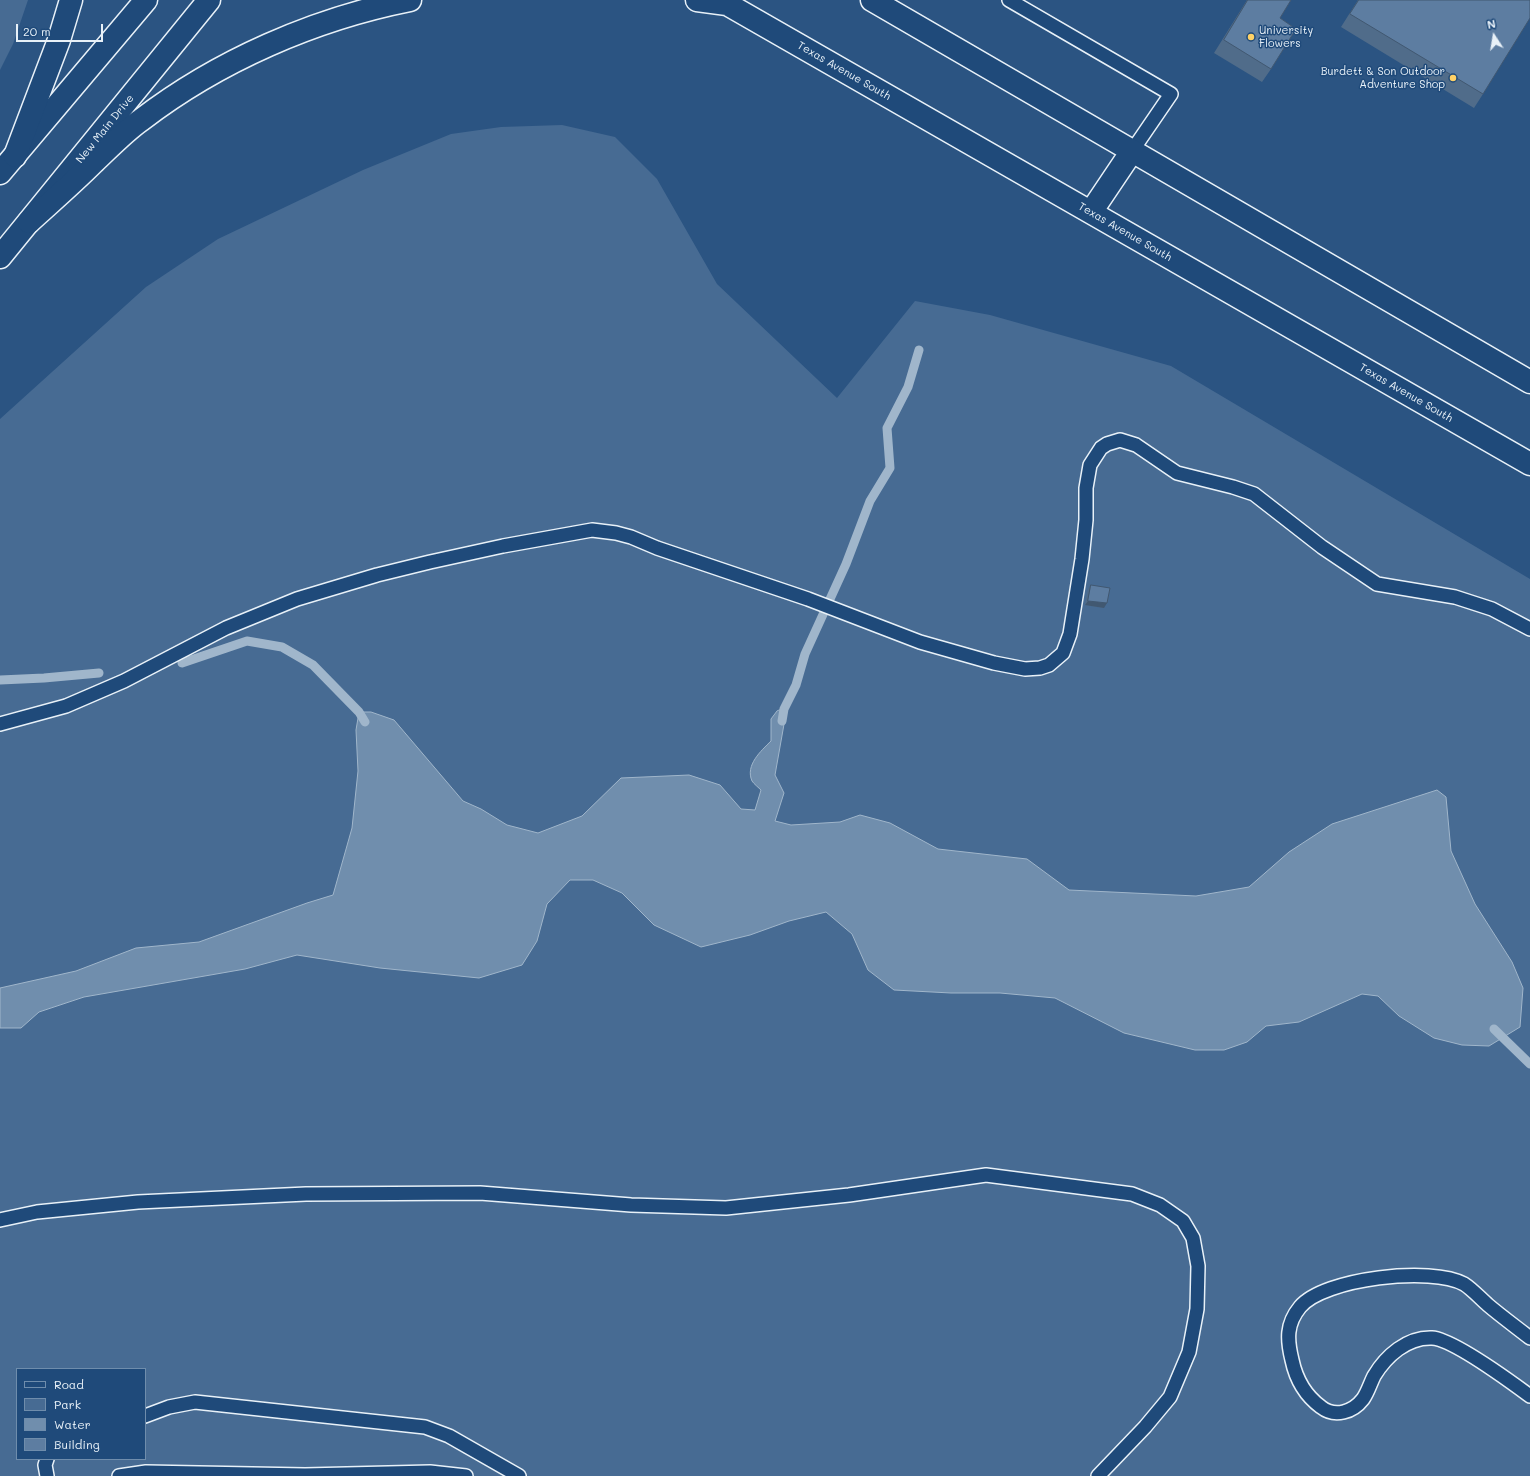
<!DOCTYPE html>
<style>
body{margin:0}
#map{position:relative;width:1530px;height:1476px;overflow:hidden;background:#2b5482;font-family:Mali,sans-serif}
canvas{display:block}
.legend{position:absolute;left:16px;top:1368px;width:130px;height:92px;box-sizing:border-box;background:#1f4a7a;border:1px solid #6f8dac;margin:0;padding:5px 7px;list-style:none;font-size:12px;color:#e8f1f8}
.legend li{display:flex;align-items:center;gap:8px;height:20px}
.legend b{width:20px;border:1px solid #6f8dac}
.north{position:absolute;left:1474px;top:16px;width:40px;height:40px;-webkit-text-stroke:3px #1f4a7a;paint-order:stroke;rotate:348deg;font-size:11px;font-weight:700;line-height:16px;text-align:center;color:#e8f1f8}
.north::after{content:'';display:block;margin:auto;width:14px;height:18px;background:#e8f1f8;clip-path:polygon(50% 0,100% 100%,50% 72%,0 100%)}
.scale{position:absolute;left:16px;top:24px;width:87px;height:18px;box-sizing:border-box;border:2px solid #e8f1f8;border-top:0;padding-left:5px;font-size:12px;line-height:14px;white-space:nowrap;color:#e8f1f8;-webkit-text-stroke:3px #1f4a7a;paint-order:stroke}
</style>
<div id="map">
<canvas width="1530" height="1476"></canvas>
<ul class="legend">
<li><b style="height:5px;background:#1f4a7a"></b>Road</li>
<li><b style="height:11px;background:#476b93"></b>Park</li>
<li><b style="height:11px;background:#708ead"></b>Water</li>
<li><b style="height:11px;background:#5d7da1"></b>Building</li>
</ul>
<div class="north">N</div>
<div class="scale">20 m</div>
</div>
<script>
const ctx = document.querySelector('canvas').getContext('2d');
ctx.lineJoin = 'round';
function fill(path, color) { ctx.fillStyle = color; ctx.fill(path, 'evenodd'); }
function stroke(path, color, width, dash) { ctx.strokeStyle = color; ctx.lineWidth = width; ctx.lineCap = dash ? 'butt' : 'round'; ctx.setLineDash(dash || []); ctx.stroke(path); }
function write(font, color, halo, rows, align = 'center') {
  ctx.font = font + ' Mali,sans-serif'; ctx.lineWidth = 3; ctx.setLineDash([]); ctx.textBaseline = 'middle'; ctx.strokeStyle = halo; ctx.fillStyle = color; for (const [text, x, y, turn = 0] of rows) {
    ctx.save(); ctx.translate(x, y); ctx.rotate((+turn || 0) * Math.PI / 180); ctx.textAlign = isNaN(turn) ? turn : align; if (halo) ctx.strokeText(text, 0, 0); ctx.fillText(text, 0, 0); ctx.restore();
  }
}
const green = new Path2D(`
 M 0,0 L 28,0 L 13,44 L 0,70 Z
 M 562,125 L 615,137 L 657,179 L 717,284 L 837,398 L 915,301 L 990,315 L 1171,366 L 1530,579 L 1530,1476 L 0,1476 L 0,419 L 146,287 L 218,239 L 363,170 L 451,134 L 501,127 ZM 17,1369 L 145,1369 L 145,1459 L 17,1459 Z`);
const water = new Path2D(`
 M 784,709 L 786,713 L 775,775 L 784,793 L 775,821 L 791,825 L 840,822 L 860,815 L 890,823 L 938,849 L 1027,859 L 1069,890 L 1196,896 L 1249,887 L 1289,852 L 1332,824 L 1437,790 L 1446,797 L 1451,851 L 1475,904 L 1512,962 L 1523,988 L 1520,1027 L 1489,1046 L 1462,1045 L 1434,1038 L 1399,1016 L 1378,996 L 1362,994 L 1299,1022 L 1266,1026 L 1247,1042 L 1224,1050 L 1195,1050 L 1124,1033 L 1055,998 L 1000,993 L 951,993 L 894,990 L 868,970 L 852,934 L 826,912 L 789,921 L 750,935 L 701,947 L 654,925 L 622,893 L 593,880 L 570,880 L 547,904 L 537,941 L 522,965 L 479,978 L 380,968 L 297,955 L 245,969 L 84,997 L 39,1012 L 21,1028 L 0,1028 L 0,988 L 76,971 L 136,948 L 199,942 L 307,903 L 333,895 L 352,828 L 358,771 L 356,730 L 359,712 L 371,712 L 394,720 L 463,801 L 481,809 L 507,825 L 538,833 L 582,816 L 621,778 L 689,775 L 720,785 L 741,809 L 755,810 L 761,790 C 759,788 754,784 752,781 C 745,765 761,751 771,741 L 771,719 L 777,711 Z`);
const stream = new Path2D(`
 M 182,663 L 247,641 L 282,647 L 313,665 L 359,712 L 365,722
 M 0,680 L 44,678 L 99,673
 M 782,721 L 784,709 L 796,685 L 805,654 L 846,564 L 870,501 L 890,468 L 887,428 L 908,387 L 919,350
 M 1494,1029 L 1530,1064`);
const service = new Path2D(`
 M 1009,0 L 1171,94 L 1132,151
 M 0,724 L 66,706 L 124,681 L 226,628 L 297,599 L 377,575 L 430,562 L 503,546 L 592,530 L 616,533 L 631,537 L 657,548 L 808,599 L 920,642 L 994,663 L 1025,669 L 1040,668 L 1049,665 L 1063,653 L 1070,634 L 1082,559 L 1086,520 L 1086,488 L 1090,465 L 1101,448 L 1107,444 L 1120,440 L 1136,445 L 1177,473 L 1233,487 L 1254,494 L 1322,547 L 1377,584 L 1455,597 L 1492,609 L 1530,629
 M 0,1220 L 37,1212 L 138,1202 L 306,1194 L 480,1193 L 631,1205 L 726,1208 L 849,1195 L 986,1175 L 1132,1194 L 1160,1205 L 1183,1221 L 1193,1238 L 1198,1266 L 1197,1309 L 1189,1352 L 1170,1397 L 1145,1427 L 1098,1476
 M 1530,1338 C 1516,1327 1501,1316 1488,1305 C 1480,1298 1472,1289 1464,1284 C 1432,1266 1324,1278 1300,1307 C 1286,1324 1287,1340 1292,1360 C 1296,1379 1306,1396 1321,1407 C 1335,1418 1353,1412 1363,1399 C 1368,1392 1370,1384 1374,1376 C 1386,1356 1407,1337 1432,1338 C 1453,1339 1511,1382 1530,1396
 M 145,1416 L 169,1407 L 195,1402 L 425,1427 L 449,1436 L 519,1476
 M 47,1459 L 45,1465 L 47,1476
 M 119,1476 L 146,1472 L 305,1475 L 430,1472 L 466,1476`);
const tertiary = new Path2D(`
 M 0,173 L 146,0
 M 0,257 L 209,0`);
const primary = new Path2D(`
 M 697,0 L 727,4
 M 720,0 L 1530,464
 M 872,0 L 1530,382
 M 15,156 L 59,40 L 71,0
 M 1091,212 L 1132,151
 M 29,222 C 51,202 73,183 94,162 C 109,148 124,132 141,120 C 218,61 314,19 410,0`);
const wall = new Path2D(`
 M 1247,0 L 1291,0 L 1280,18 L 1271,69 L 1262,82 L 1214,53 Z
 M 1358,0 L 1530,0 L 1483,94 L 1474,108 L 1341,27 Z
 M 1091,585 L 1104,608 L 1085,605 L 1088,589 Z`);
const shadedWall = new Path2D(`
 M 1088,601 L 1107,603 L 1104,608 L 1085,605 Z`);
const building = new Path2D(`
 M 1248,0 L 1291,0 L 1280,18 L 1296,29 L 1271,69 L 1224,40 Z
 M 1359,0 L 1530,0 L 1530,18 L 1483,94 L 1350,14 Z
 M 1091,585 L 1110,588 L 1107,603 L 1088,601 Z`);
const markers = [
 [1251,37,4,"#ffd166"],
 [1453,78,4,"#ffd166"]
];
const poiNames = [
 ["University",1259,31],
 ["Flowers",1259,44],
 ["Burdett & Son Outdoor",1445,72,"right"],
 ["Adventure Shop",1445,85,"right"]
];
const streetNames = [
 ["Texas Avenue South",844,71,30],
 ["New Main Drive",105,129,-51],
 ["Texas Avenue South",1125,232,30],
 ["Texas Avenue South",1406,393,30]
];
fill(green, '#476b93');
fill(water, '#708ead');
stroke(water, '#a0b6cb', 1);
stroke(stream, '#a0b6cb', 9);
stroke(service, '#e8f1f8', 16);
stroke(tertiary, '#e8f1f8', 25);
stroke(primary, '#e8f1f8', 25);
stroke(service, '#1f4a7a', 13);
stroke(tertiary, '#1f4a7a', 22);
stroke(primary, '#1f4a7a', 22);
fill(wall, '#506c8a');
fill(shadedWall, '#415871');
fill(building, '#5d7da1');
stroke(building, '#415871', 1);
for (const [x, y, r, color] of markers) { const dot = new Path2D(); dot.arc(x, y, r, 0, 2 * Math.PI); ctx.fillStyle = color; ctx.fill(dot); stroke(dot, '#1f4a7a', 1.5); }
write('11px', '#e8f1f8', '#1f4a7a', poiNames, 'left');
write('11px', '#e8f1f8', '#1f4a7a', streetNames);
</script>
